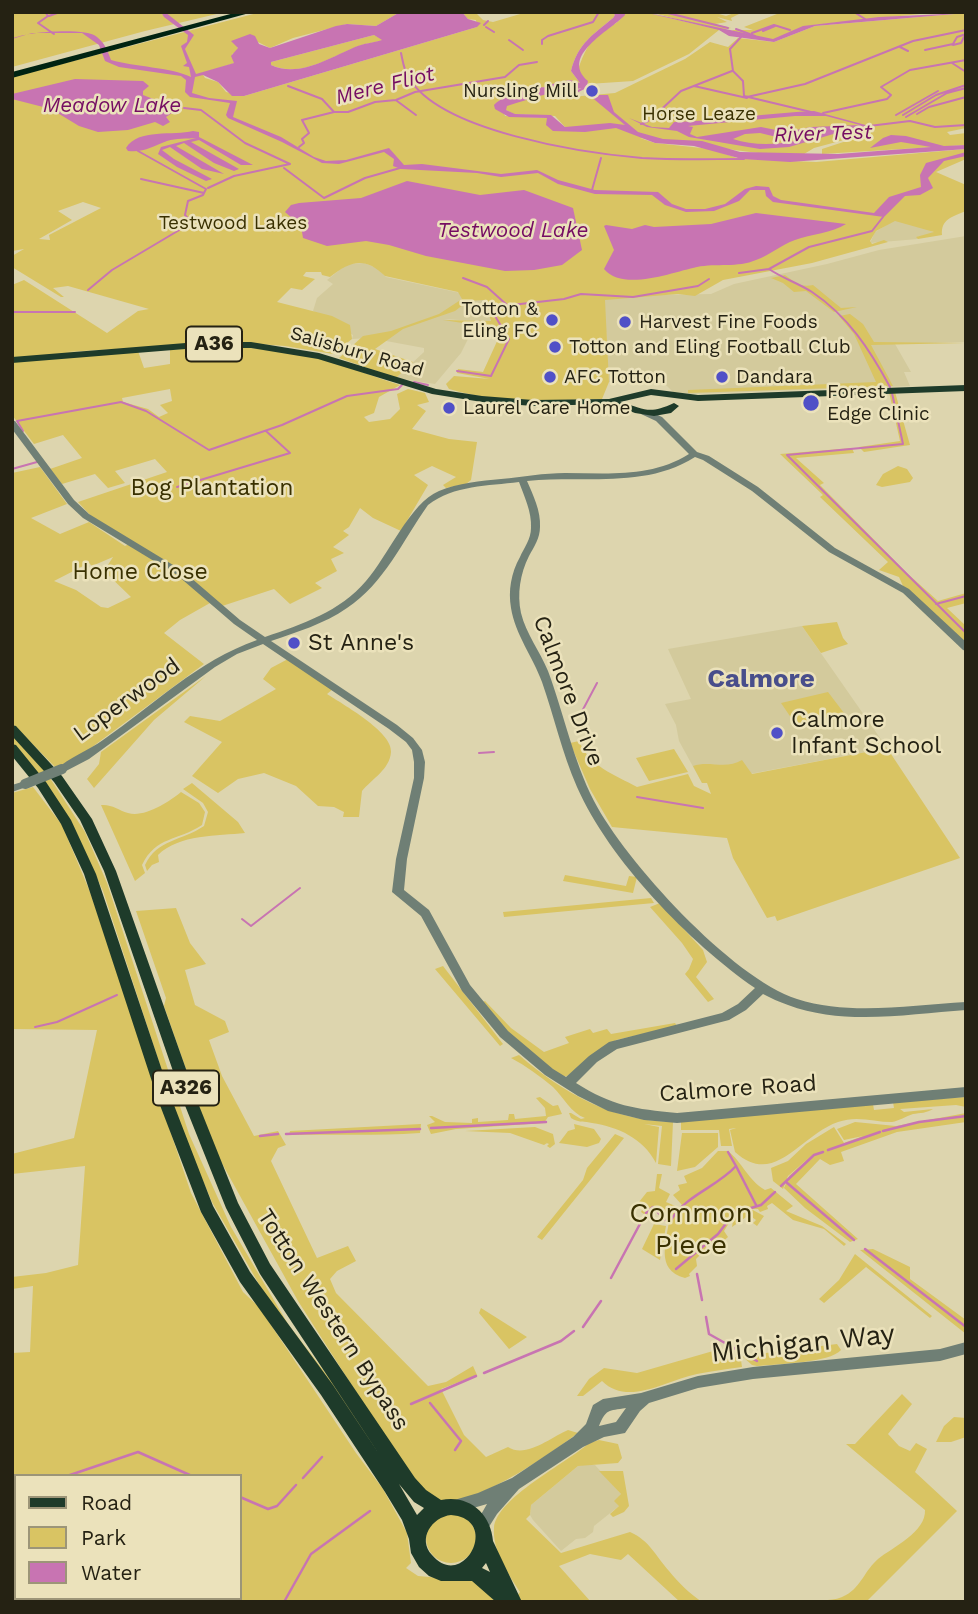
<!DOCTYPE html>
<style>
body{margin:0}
#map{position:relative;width:978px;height:1614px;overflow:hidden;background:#ddd5ae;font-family:"Work Sans",sans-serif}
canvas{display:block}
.frame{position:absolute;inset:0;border:14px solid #252213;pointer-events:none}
.legend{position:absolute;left:14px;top:1474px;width:228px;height:126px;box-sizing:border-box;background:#ebe2bb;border:2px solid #9c9578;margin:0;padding:9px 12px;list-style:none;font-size:21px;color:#252213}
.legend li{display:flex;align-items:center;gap:14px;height:35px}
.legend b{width:35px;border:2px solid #9c9578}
</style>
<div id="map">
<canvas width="978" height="1614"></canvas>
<div class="frame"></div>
<ul class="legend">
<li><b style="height:9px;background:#1e3b2a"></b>Road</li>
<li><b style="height:19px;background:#d9c463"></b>Park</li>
<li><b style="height:19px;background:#c874b2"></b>Water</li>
</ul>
</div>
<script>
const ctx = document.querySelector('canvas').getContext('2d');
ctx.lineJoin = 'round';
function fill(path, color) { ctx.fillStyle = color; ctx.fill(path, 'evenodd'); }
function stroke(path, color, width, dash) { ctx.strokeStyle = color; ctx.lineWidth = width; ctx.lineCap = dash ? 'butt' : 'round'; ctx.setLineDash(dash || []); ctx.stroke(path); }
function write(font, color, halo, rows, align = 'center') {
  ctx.font = font + ' "Work Sans",sans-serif'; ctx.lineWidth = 5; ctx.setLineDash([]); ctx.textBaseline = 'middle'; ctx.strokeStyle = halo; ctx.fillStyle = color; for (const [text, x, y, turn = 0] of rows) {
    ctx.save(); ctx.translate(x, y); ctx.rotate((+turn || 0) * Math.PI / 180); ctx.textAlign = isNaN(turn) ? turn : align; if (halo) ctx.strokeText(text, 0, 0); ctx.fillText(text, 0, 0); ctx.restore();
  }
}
const built = new Path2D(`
 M 895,220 L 920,226 L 935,233 L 917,237 L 918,239 L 870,243 L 875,232 Z
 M 966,236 L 966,342 L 895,344 L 911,372 L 904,372 L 910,386 L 690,394 L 673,392 L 665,384 L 609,382 L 604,296 L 711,294 L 734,284 L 827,264 L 879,250 Z
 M 364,263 L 377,268 L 386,277 L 484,298 L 491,322 L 444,319 L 475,325 L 461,353 L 435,384 L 396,378 L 424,352 L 424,348 L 370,338 L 352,339 L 353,335 L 313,311 L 317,298 L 333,284 L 327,280 L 347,264 Z
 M 802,626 L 887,748 L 702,783 L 679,741 L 676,725 L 665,704 L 691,699 L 668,649 Z
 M 587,1464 L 595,1465 L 621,1494 L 619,1506 L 594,1526 L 593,1532 L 585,1538 L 576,1539 L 561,1551 L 533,1520 L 530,1515 L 531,1505 L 578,1466 Z`);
const green = new Path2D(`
 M 12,12 L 225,12 L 145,31 L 12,67 Z
 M 261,12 L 400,12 L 376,26 L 347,24 L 293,38 L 270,48 L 256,41 L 236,44 L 239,51 L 232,54 L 235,63 L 202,73 L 205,78 L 218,82 L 226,92 L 244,96 L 477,27 L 476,20 L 468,19 L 462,12 L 475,12 L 483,20 L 493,22 L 527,12 L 612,12 L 615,15 L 613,18 C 593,35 578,43 571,71 L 580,83 L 570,80 L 557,82 L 551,86 L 521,92 L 499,101 L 505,116 L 547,118 L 548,124 L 571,131 L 603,128 L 565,127 L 555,116 L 514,114 L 502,108 L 511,100 L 572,89 L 575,93 L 569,94 L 571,97 L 615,93 L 685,59 L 710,42 L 728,47 L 738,38 L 774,42 L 815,26 L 966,13 L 966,128 L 947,132 L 950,135 L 966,133 L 966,145 L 822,154 L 822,149 L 877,131 L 814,148 L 804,154 L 774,155 L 640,138 L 655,143 L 711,149 L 737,158 L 738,156 L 804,161 L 742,159 L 816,162 L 966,149 L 966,159 L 936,172 L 966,185 L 966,211 C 952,217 941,219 942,235 L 918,239 L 916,237 L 934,232 L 895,221 L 876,231 L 870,241 L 872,244 L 884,240 L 888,242 L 812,263 L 723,280 L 695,296 L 678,294 L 605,300 L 609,382 L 602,399 C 552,400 497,404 449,389 L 446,384 L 454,376 L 490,379 L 457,373 L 458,369 L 483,372 L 499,337 L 493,333 L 495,328 L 443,320 L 491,321 L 484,300 L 468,301 L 455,311 L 403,329 L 375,349 L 413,362 L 396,378 L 339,358 L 363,336 L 391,331 L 439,314 L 462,299 L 458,292 L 385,276 C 365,256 350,261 330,277 L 322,275 L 321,272 L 306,272 L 303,276 L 315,279 L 302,290 L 291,288 L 277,302 L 332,316 L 350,325 L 352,339 L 333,354 L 285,346 L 232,342 L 65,352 L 138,351 L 144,368 L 170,364 L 170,350 C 224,346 280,345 333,362 C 355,369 377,378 400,385 L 379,397 L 374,413 L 364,417 L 369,422 L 390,419 L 400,409 L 397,394 L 408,389 L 425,393 L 429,402 L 417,405 L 426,411 L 412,429 L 449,439 L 477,442 L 471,480 L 466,484 L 446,488 L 443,485 L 456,477 L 432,466 L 414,475 L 428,485 L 401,531 L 373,518 L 360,508 L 349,527 L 343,531 L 349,535 L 333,547 L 344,553 L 331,559 L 337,571 L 315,583 L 322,588 L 290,604 L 274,589 L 216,608 L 210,603 L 180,620 L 164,633 L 204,664 L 84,753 L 56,768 L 12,723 L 12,473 L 40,467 L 67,504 L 31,518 L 60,534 L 89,522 L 125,546 L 133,542 L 91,516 L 78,502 L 167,472 L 155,459 L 115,471 L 125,483 L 108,488 L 95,474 L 62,484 L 50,469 L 82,458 L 63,435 L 34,444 L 12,415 L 12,285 L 24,280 L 107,333 L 138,311 L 149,309 L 68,286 L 53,288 L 64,297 L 61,297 L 12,267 L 12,256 L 24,249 L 12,251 L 12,77 ZM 83,202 L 101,208 L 49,235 L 50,240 L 39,239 L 72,220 L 58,211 ZM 170,389 L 172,401 L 160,405 L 168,413 L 159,417 L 148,409 L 123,402 L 122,398 ZM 113,557 L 104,571 L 131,597 L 108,608 L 101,607 L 76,590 L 54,581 L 89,563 L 92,566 Z
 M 625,12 L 644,12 L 716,29 L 649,12 L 712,12 L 726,16 L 734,13 L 739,14 L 731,18 L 732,21 L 717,17 L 727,22 L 715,24 L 731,28 L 719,30 L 689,54 L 633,81 L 588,84 L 578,70 C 581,60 587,46 594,38 C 604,28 620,25 625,12 Z
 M 782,12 L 917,12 L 920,14 L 814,25 C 800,27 789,35 776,39 C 762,42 744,34 731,30 L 753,30 L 744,27 Z
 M 374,35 L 383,40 C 374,43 365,43 356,47 C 329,58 300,78 271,65 L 271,62 Z
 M 785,275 C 794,282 801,288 813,285 L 841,308 L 857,307 L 834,312 L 806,291 L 794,292 L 783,283 L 771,278 Z
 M 850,314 L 863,324 L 874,342 L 966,343 L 871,345 L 893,386 L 688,393 L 688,390 L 876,382 L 854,334 L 839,316 Z
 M 889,392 L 895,392 L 910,445 L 864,452 L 859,447 L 900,441 Z
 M 852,448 L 854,453 L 796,458 L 824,483 L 820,485 L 908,574 L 938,601 L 966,593 L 966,603 L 947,608 L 966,626 L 966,644 L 903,586 L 899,577 L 879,570 L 888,562 L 820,497 L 823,495 L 780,454 Z
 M 898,466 L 907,469 L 913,478 L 910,482 L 882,487 L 876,485 L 883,474 Z
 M 837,622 L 843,638 L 848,644 L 821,653 L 802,626 Z
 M 288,659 L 333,689 L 327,694 C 342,704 393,732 391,752 C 390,769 372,779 362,791 L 359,817 L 343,817 L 344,812 L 334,807 L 318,806 L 296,786 L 264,773 L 238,779 L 218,793 L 192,776 L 222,742 L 184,722 L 190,716 L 220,721 L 276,689 L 263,679 L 271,668 Z
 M 206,676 L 154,720 L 94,788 L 87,779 L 99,764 L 101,752 Z
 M 828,692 L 844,713 L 796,725 L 781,703 Z
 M 12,735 L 46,772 L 85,832 L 107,883 L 189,1134 L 231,1227 L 288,1324 L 333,1383 L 376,1448 L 373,1451 L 260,1286 L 212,1202 L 181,1129 L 103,891 L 71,821 L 33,767 L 12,744 Z
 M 579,741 C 589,766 615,775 637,787 L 688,774 L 694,786 L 711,794 L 707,783 L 702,783 L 693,766 C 709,760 726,770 742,760 L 752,774 L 887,748 L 960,858 L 777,921 L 775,916 L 767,918 L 733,858 L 727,838 L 612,827 L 590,789 L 570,743 Z
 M 674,749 L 688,772 L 649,781 L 636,758 Z
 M 192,783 L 238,822 L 245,833 C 218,836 179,834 158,855 L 159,862 L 152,865 L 147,871 L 145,865 C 157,839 182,841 204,826 L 208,812 L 203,803 L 183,789 Z
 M 33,787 L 62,825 L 90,892 L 191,1193 L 243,1292 L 259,1307 L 356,1453 L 383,1489 L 407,1533 L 411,1563 L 406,1568 L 418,1576 L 475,1581 L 496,1602 L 77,1602 L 75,1598 L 240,1598 L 240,1476 L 16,1476 L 16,1507 L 12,1508 L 12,1353 L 30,1352 L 33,1286 L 12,1289 L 12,1277 L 46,1273 L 78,1265 L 85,1166 L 12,1174 L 12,1154 L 74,1138 L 97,1030 L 12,1029 L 12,793 Z
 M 181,792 L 199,803 L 205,812 L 202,825 C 178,841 156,836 142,865 L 145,873 L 135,881 L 101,805 C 112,804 118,810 128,813 C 144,818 169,802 181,792 Z
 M 565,875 L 626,886 L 629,876 L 637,877 L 633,893 L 563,881 Z
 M 651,898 L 654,903 L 504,917 L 503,912 Z
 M 660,903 L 703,950 L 707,962 L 696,977 L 714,999 L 708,1002 L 685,974 L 689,969 L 693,959 L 682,943 L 650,907 Z
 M 176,908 L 190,943 L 206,964 L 185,970 L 195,1005 L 225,1021 L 229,1032 L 209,1040 L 222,1076 L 254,1136 L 278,1131 L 286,1145 L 278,1148 L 271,1161 L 317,1258 L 348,1246 L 356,1261 L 337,1271 L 330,1279 L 336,1293 L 428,1386 L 446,1382 L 473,1366 L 477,1375 L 441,1389 L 464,1435 L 486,1457 L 508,1447 C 526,1459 551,1437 568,1430 L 578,1433 C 551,1453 474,1508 440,1500 C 433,1499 423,1490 416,1486 L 298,1301 L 213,1147 L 164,1006 L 166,998 L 136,911 Z
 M 443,966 L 503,1044 L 500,1046 L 435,969 Z
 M 485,1001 L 511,1028 L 544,1052 L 569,1043 L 565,1037 L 590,1029 L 593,1033 L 607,1029 L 611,1034 L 675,1023 L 677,1026 L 616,1040 L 567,1076 L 562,1077 L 517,1042 L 481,1003 Z
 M 519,1055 C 564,1094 613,1121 673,1122 L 671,1166 L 658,1164 L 662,1126 L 644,1124 L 659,1127 L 656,1163 C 643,1138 618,1127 592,1123 C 585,1121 578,1123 571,1118 L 569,1113 L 571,1113 L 581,1119 L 585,1118 C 571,1113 564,1098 553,1087 C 540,1076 526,1066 511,1058 Z
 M 540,1097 L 553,1106 L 558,1105 L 562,1114 L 548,1117 L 544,1123 L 456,1129 L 431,1134 L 427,1125 L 435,1122 L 429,1116 L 432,1116 L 445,1122 L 472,1123 L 472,1119 L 478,1118 L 478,1122 L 508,1120 L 509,1114 L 514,1114 L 515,1119 L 546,1116 L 545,1108 L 536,1098 Z
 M 966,1097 L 966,1107 L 956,1105 L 900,1109 L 904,1112 L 933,1109 C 927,1113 920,1113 913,1114 C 906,1116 899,1121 892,1122 C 874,1122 857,1115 838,1122 C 800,1135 775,1188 735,1152 L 730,1130 L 736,1128 L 729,1129 L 732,1146 L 721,1146 L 719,1130 L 681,1130 L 681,1122 L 873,1104 L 874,1110 L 894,1108 L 893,1102 Z
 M 966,1113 L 966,1122 L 897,1132 L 841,1152 L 844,1161 L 830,1165 L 820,1159 L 796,1184 L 858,1239 L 850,1242 L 805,1208 L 784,1188 L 789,1176 L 812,1155 L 788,1176 L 783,1189 L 773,1181 L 771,1168 L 788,1161 L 806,1144 L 834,1127 L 844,1143 L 863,1136 L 844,1140 L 837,1129 L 855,1122 L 896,1126 Z
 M 421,1124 L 420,1133 C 376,1136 333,1134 289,1135 L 290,1131 Z
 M 574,1124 L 594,1129 L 601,1139 L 599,1143 L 587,1147 L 559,1143 L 568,1131 L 575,1129 Z
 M 535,1127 L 553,1134 L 555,1144 L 550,1148 L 547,1146 L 549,1144 L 532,1136 L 547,1143 L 544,1145 L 510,1133 L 465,1131 Z
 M 682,1133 L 718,1133 L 718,1147 L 695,1167 L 677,1171 Z
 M 615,1134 L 624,1138 L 542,1240 L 537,1237 L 583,1180 L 587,1168 Z
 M 718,1151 L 728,1151 C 742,1162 748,1180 765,1190 L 771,1188 L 793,1206 L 786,1211 L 822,1226 L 846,1244 L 844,1246 L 824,1229 L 793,1220 L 772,1203 L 767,1206 L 768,1209 L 760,1212 L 758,1209 L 751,1209 L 764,1216 L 757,1226 L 753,1223 L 756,1220 L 749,1215 L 732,1227 L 733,1221 L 731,1220 L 724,1231 L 728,1237 L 718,1246 L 712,1243 L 696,1259 L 697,1266 L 689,1274 L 690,1276 L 685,1278 C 654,1270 667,1240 670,1215 L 658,1208 L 647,1216 L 641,1212 L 643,1208 L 639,1202 L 647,1192 L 655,1191 L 657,1174 L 662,1174 L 659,1188 L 670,1194 L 666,1202 L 680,1208 L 682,1205 L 673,1195 L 680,1190 L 678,1185 L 687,1183 L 684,1176 L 702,1168 Z
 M 654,1224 L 666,1226 L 660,1260 L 642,1249 Z
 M 873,1249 L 910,1267 L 910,1279 L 966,1320 L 966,1334 L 860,1250 Z
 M 855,1254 L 932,1316 L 930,1318 L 866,1267 L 824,1303 L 819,1299 L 839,1280 Z
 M 481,1308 L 527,1337 L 509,1349 L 479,1313 Z
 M 837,1344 L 841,1350 C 830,1363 776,1364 757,1366 L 752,1365 L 742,1356 Z
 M 720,1349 L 741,1360 L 742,1367 C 727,1369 712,1371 697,1374 C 667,1380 628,1407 602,1381 L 583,1396 L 577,1396 L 589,1379 L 604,1368 L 637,1373 Z
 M 902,1394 L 912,1404 L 888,1434 L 899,1446 L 910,1451 L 916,1443 L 927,1449 L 915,1472 L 957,1511 L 866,1602 L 809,1602 C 822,1599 834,1602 846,1595 C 861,1587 865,1570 878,1559 C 893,1547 926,1532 925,1510 L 846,1444 L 855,1444 Z
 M 954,1417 L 966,1418 L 966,1437 L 951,1442 L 936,1442 L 944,1426 Z
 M 599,1440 L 618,1444 L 622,1458 L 618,1463 L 578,1466 L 531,1505 L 530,1515 L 526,1519 L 561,1553 L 630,1532 C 650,1541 655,1555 669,1571 C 679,1583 689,1593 702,1602 L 680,1602 L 628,1554 L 621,1560 L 590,1554 L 559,1566 L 591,1602 L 512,1602 L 520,1592 C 509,1575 492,1550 494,1528 C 496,1498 567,1463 589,1443 Z
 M 599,1471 L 623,1471 L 629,1506 L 624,1512 L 613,1517 L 610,1514 L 619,1506 L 614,1501 L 621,1494 Z
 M426 1538a25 25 0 1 1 50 0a25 25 0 1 1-50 0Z`);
const water = new Path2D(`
 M 161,12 L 165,12 L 194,35 L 185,49 L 196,74 L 234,63 L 231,56 L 238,48 L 231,41 L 250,34 L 255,36 L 259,44 L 270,48 L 336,26 L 347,24 L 376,26 L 400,12 L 462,12 L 468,19 L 481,23 L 477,27 L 244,96 L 232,96 L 218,82 L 203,75 L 195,77 L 192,93 L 209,98 L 237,101 L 233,117 L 281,137 L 314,157 L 326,161 L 346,160 L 389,148 L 404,165 L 422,164 L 501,174 L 537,170 L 558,180 L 595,190 L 658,192 L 672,204 L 686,209 L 705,209 L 725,204 L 745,189 L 756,186 L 769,187 L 773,196 L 781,200 L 874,213 L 889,197 L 921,187 L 920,175 L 926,163 L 966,152 L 966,156 L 944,161 L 928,178 L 933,188 L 920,195 L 905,196 L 884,217 L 773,202 L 766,196 L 765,190 L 750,190 L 739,201 L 714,211 L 686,212 L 665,205 L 652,195 L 595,194 L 558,184 L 538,173 L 501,177 L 477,173 L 401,169 L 393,166 L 394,159 L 384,152 L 339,164 L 322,163 L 282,142 L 228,118 L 226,115 L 230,103 L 190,97 L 185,92 L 186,80 L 181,76 L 119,67 L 105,61 L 99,45 L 82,33 L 32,33 L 12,39 C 23,32 86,27 97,37 C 105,43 108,52 111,60 C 135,67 170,67 191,77 L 189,67 L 183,66 L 187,63 L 181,46 L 187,42 L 188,35 L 164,17 ZM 374,35 L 382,40 C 373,43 364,43 355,47 C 329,58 299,78 271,65 L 271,62 Z
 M 612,12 L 625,12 L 625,15 C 610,31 559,56 588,81 L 587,86 L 594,88 C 565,87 535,97 507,106 L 506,110 L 515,114 L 551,115 L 565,127 L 610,123 L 625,125 L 589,95 L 608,95 L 614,112 L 638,132 L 663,139 L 702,141 L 740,152 L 838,154 L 931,147 L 901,142 L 870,148 L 883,138 L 891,135 L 906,136 L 944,146 L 966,145 L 966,149 L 790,162 L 742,159 L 694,146 L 655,143 L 616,128 L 585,132 L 553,131 L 546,125 L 547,118 L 509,117 L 495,109 L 494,105 C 506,93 536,85 552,88 L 552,84 L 570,80 L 580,83 L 571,71 C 578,43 593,35 613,18 L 615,15 Z
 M 644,12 L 773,39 L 803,26 L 879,17 L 966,13 L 815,26 L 774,42 L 729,36 L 719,30 Z
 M 75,79 L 143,81 L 149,86 L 143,91 L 143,95 L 166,104 L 175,111 L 166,117 L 170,122 L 163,126 L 155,122 L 128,130 L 98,132 L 79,126 L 51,109 L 12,99 L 12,94 Z
 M 814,111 L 873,127 L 854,128 L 789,147 L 760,149 L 689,137 L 677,131 L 647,127 L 629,118 L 652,127 L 669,128 L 674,122 C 721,121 767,113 814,111 ZM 795,116 L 826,116 L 860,125 L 811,127 L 786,132 L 761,127 L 697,137 L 690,134 L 693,127 L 688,126 ZM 817,131 L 820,133 C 794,144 760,148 733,139 L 745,134 L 760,133 L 789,140 Z
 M 193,131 L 199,132 L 199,137 L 253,165 L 241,165 L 199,140 L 191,142 L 239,169 L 234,171 L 214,163 L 184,143 L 176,146 L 224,174 L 202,169 L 170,147 L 162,150 L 174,159 L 212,179 L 206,181 L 177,167 L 158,154 L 161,147 L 196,138 C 187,139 176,138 167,141 C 153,146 144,153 128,151 L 126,148 C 138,128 174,136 193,131 Z
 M 407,181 L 480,195 L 524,190 L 573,208 L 582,250 L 562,265 L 534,270 L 505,271 L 426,256 L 389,245 L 366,241 L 327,246 L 303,238 L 301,226 L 285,212 L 291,205 L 299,203 L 361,198 Z
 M 756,213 L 846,224 C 832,233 811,234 795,240 C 781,245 770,255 756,260 C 738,268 716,263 697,267 C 673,272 623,292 604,269 L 614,250 L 604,226 L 606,225 L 632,229 L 645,225 L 654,227 L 711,224 Z`);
const streamFar1 = new Path2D(`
 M 45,12 L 48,16 L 38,23 L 54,34
 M 664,12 L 728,28
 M 854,12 L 865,19
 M 49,16 L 60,12
 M 484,25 L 488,21
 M 486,27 L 494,32
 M 736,29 L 755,36
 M 763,31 L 775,26
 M 752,33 L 774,25 L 790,30
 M 741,37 L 730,49 L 733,71 L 743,81 L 744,96 L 811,112
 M 509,40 L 523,50
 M 542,44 L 542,40 L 548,36 L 593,22 L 599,12
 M 953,45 L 961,43 L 964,37
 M 900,47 L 908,51
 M 925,50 L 953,44 L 957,37 L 966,34
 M 401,53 C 403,62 404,71 409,78 C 441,132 584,153 642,158 C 676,160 710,159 744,159
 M 952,63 L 966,72
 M 288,86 L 322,99 L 334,112
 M 694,86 L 747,98
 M 576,92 L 586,87
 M 747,97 L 805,84 L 913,41 L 966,30
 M 397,101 L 416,115
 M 184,108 L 201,110 L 245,143 L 290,164 L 234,176 L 208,188
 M 823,113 L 887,99 L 891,95 L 881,87 L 910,70 L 966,60
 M 917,114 L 929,107 L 966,97
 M 896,115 L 938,91
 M 903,115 L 936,95 L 966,85
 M 906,117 L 947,93 L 966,88
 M 651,119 L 681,91 L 732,71
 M 641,124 L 648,121
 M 869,126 L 910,121 L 935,127 L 966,125
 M 299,147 L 304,143 L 302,139 L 309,133 L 302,120 L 334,112 L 348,112 L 375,102 L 396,100 L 415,92 L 505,77 L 519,65 L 537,62
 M 284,168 L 324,198 L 365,178 L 400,168
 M 141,179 L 204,193
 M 592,190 L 601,158
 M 883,217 L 872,231 L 809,247 L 769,269 C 782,278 798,283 812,292 C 848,316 870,350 890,387
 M 739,273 L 769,269
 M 463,278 L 487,287 L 507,305
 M 88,290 L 112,270 L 181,229 L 190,221 L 185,215 L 188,201 L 203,195 L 206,189 L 138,151
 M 12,312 L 75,312
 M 457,371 L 491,376 L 509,339 L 495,316 L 494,307 L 564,299 L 581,294 L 633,297 L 698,286 L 709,279
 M 414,382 L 428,385
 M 892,393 L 903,444 L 787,455 L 966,633
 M 23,431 L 17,421 L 121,402 L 146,411 L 209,450 L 282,425 L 347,396 L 398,389 L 402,385
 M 12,469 L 37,462
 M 177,487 L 290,453 L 266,431
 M 936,604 L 966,596
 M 579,717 L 597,683
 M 479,753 L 494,752
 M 637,797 L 703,808
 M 242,919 L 251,926 L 300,888
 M 35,1027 L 57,1022 L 117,995`);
const stream = new Path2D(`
 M 431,1128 L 546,1122
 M 883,1131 L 919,1122 L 966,1116
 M 286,1134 L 420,1129
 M 260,1136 L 278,1134
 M 828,1150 L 880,1132
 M 728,1152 L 736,1166
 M 786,1182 L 854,1240
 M 781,1186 L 814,1155 L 823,1152
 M 646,1213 L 653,1207 L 665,1220
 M 671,1220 C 686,1195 717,1187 736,1166 L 756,1205
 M 865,1249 L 966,1327
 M 676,1269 L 718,1234 L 734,1213 L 761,1205 L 775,1192
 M 697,1274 L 702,1300
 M 611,1278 L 641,1222
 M 706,1317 L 709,1334 L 757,1361
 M 583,1327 L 601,1301
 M 484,1373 L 561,1341 L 574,1331
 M 430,1403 L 461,1441 L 455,1450
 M 411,1404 L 476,1376
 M 67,1476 L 138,1452 L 192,1476
 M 303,1478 L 322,1457
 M 240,1497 L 268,1509 L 277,1506 L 296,1485
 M 284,1602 L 311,1554 L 370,1511`);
const tertiary = new Path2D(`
 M 641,410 L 647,410 L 662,417 L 697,452 L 709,456 L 758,487 L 835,548 L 909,589 L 966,642 L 966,651 L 963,650 L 903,593 L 829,552 L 752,491 L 703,460 L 695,457 C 645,489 583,475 527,481 C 533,495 541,511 540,527 C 540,538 534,547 529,556 C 520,574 517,594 521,613 C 526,634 540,651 548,671 C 564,714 573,760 594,801 C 625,861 732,978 797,999 C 850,1016 911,1005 966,1002 L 966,1010 C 908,1014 844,1026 788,1005 C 779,1002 771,998 763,994 L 746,1010 L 729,1020 L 617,1049 L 597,1062 L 576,1083 C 612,1106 635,1109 677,1113 L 966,1087 L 966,1097 L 677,1123 L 644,1120 L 608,1111 L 578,1096 L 545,1075 L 500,1037 L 462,991 L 421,916 L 392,892 L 396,859 L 414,778 L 414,762 L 412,750 L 406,742 L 389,729 L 263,644 L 237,654 L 215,667 L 89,759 L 66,771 L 58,771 L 57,769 C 68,758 89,750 103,740 C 154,705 197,661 257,640 L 234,624 L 177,575 L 83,518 L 68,504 L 12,429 L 12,421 L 15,421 L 74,500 L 89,514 L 183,571 L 240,620 L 265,637 C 302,624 340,612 366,581 C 388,556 410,503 439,491 C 458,483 481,481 501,479 C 523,477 544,473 565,473 C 608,473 651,478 689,454 L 656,421 L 641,414 ZM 519,482 C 524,496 532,512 531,528 C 531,539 524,548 520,557 C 511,573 508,591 511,608 C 515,634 533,657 542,682 C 554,716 562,753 577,787 C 609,860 690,943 755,988 L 738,1004 L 722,1013 L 609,1042 L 589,1056 L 566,1077 L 553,1069 L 508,1031 L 470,985 L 429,910 L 404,890 L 407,859 L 424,778 L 425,762 L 422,750 L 413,738 L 397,725 L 271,641 C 297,632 324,624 347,608 C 384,584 403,540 428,505 C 454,485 488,486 519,482 Z
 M 25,781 L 30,784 L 29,786 L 12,792 L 12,785 Z
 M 966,1342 L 966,1354 L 940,1361 L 753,1379 L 698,1388 L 649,1403 L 640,1411 L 625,1433 L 604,1437 L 583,1447 L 519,1489 L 497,1514 L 487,1530 L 482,1532 L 477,1530 L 475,1525 L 487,1504 L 456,1513 L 451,1511 L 449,1506 L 451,1501 L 478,1493 L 512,1478 L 573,1437 L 586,1424 L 593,1405 L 603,1399 L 641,1393 L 698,1376 L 753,1367 L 940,1349 ZM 626,1408 L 616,1422 L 599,1426 C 606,1409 608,1411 626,1408 Z`);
const primary = new Path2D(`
 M 198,342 L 251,342 L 319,353 L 436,389 L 482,396 L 533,400 L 609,399 L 651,389 L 698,395 L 966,385 L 966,391 L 698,401 L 651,395 L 620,402 C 646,409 648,415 674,403 L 679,406 L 671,413 L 654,416 L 635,413 L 611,404 L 533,406 L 482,402 L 432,394 L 318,359 L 251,348 L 198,348 L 12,363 L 12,357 Z
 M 12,725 L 16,726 L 62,776 L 92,819 L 116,871 L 198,1103 L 238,1203 L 270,1264 L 415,1478 L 426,1490 L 441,1500 C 468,1494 491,1513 493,1541 L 522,1602 L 496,1602 L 472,1581 L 441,1581 L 429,1576 L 419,1567 L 411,1553 L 409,1539 L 402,1520 L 385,1492 L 321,1395 L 240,1282 L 201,1212 L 158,1100 L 84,874 L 61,824 L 38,788 L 12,756 L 12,744 L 16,745 L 46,782 L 71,820 L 96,874 L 172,1100 L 213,1206 L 250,1272 L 333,1385 L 379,1454 L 260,1274 L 226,1208 L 184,1103 L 104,871 L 80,820 L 54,782 L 12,736 ZM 399,1484 L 414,1502 L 424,1508 L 417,1515 ZM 451,1515 C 502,1519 463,1592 432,1555 C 417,1539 432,1517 451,1515 ZM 486,1563 L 490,1572 L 482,1568 Z`);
const motorway = new Path2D(`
 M 238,12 L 253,12 L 12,78 L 12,72 Z`);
const tertiaryBridge = new Path2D(`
 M 25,784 L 62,769`);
const markers = [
 [592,91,7,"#5050c7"],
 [552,320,7,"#5050c7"],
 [625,322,7,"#5050c7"],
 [555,347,7,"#5050c7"],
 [550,377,7,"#5050c7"],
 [722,377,7,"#5050c7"],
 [811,403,9,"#5050c7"],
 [449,408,7,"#5050c7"],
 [294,643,7,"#5050c7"],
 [777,733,7,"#5050c7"]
];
const farPoinames = [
 ["Nursling Mill",578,91,"right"],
 ["Totton &",538,309,"right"],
 ["Eling FC",538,331,"right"],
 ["Harvest Fine Foods",639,322],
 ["Totton and Eling Football Club",569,347],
 ["AFC Totton",564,377],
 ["Dandara",736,377],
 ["Forest",827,392],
 ["Edge Clinic",827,414],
 ["Laurel Care Home",463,408]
];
const farParknames = [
 ["Horse Leaze",699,114],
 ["Testwood Lakes",233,223]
];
const farStreetnames = [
 ["Salisbury Road",357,352,16]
];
const farWaternames = [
 ["Mere Fliot",385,86,-14],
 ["Meadow Lake",112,106],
 ["River Test",823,134,-2],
 ["Testwood Lake",513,231]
];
const shields = [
 [214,344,56],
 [186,1088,66]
];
const shieldNames = [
 ["A36",214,344],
 ["A326",186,1088]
];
const parkNames = [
 ["Bog Plantation",212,488],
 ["Home Close",140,572]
];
const poiNames = [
 ["St Anne's",308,643],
 ["Calmore",791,720],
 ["Infant School",791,746]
];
const streetNames = [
 ["Calmore Drive",568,691,69],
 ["Loperwood",127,700,-36],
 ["Calmore Road",738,1089,-4],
 ["Totton Western Bypass",333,1320,57]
];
const quarterNames = [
 ["Calmore",761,679]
];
const nearParknames = [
 ["Common",691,1214],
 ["Piece",691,1246]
];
const nearStreetnames = [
 ["Michigan Way",803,1344,-6]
];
fill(built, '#d3ca9c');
fill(green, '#d9c463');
fill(water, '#c874b2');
stroke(streamFar1, '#c874b2', 2);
stroke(stream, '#c874b2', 2.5);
fill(tertiary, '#6f7f75');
fill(primary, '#1e3b2a');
fill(motorway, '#002312');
stroke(tertiaryBridge, '#6f7f75', 10);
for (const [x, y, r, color] of markers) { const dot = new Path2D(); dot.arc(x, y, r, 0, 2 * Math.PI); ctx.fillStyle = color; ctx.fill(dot); stroke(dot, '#ebe2bb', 2.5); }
write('19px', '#252213', '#ebe2bb', farPoinames, 'left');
write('19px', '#393000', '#ebe2bb', farParknames);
write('19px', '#252213', '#ebe2bb', farStreetnames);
write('italic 21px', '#750c62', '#ebe2bb', farWaternames);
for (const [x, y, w] of shields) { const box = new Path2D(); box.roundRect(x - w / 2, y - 17.5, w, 35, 5); ctx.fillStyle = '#ebe2bb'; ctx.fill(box); stroke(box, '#252213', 2); }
write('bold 21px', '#252213', null, shieldNames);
write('23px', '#393000', '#ebe2bb', parkNames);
write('23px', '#252213', '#ebe2bb', poiNames, 'left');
write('23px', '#252213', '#ebe2bb', streetNames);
write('bold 26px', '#484e8b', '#ebe2bb', quarterNames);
write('28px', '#393000', '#ebe2bb', nearParknames);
write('28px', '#252213', '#ebe2bb', nearStreetnames);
</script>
